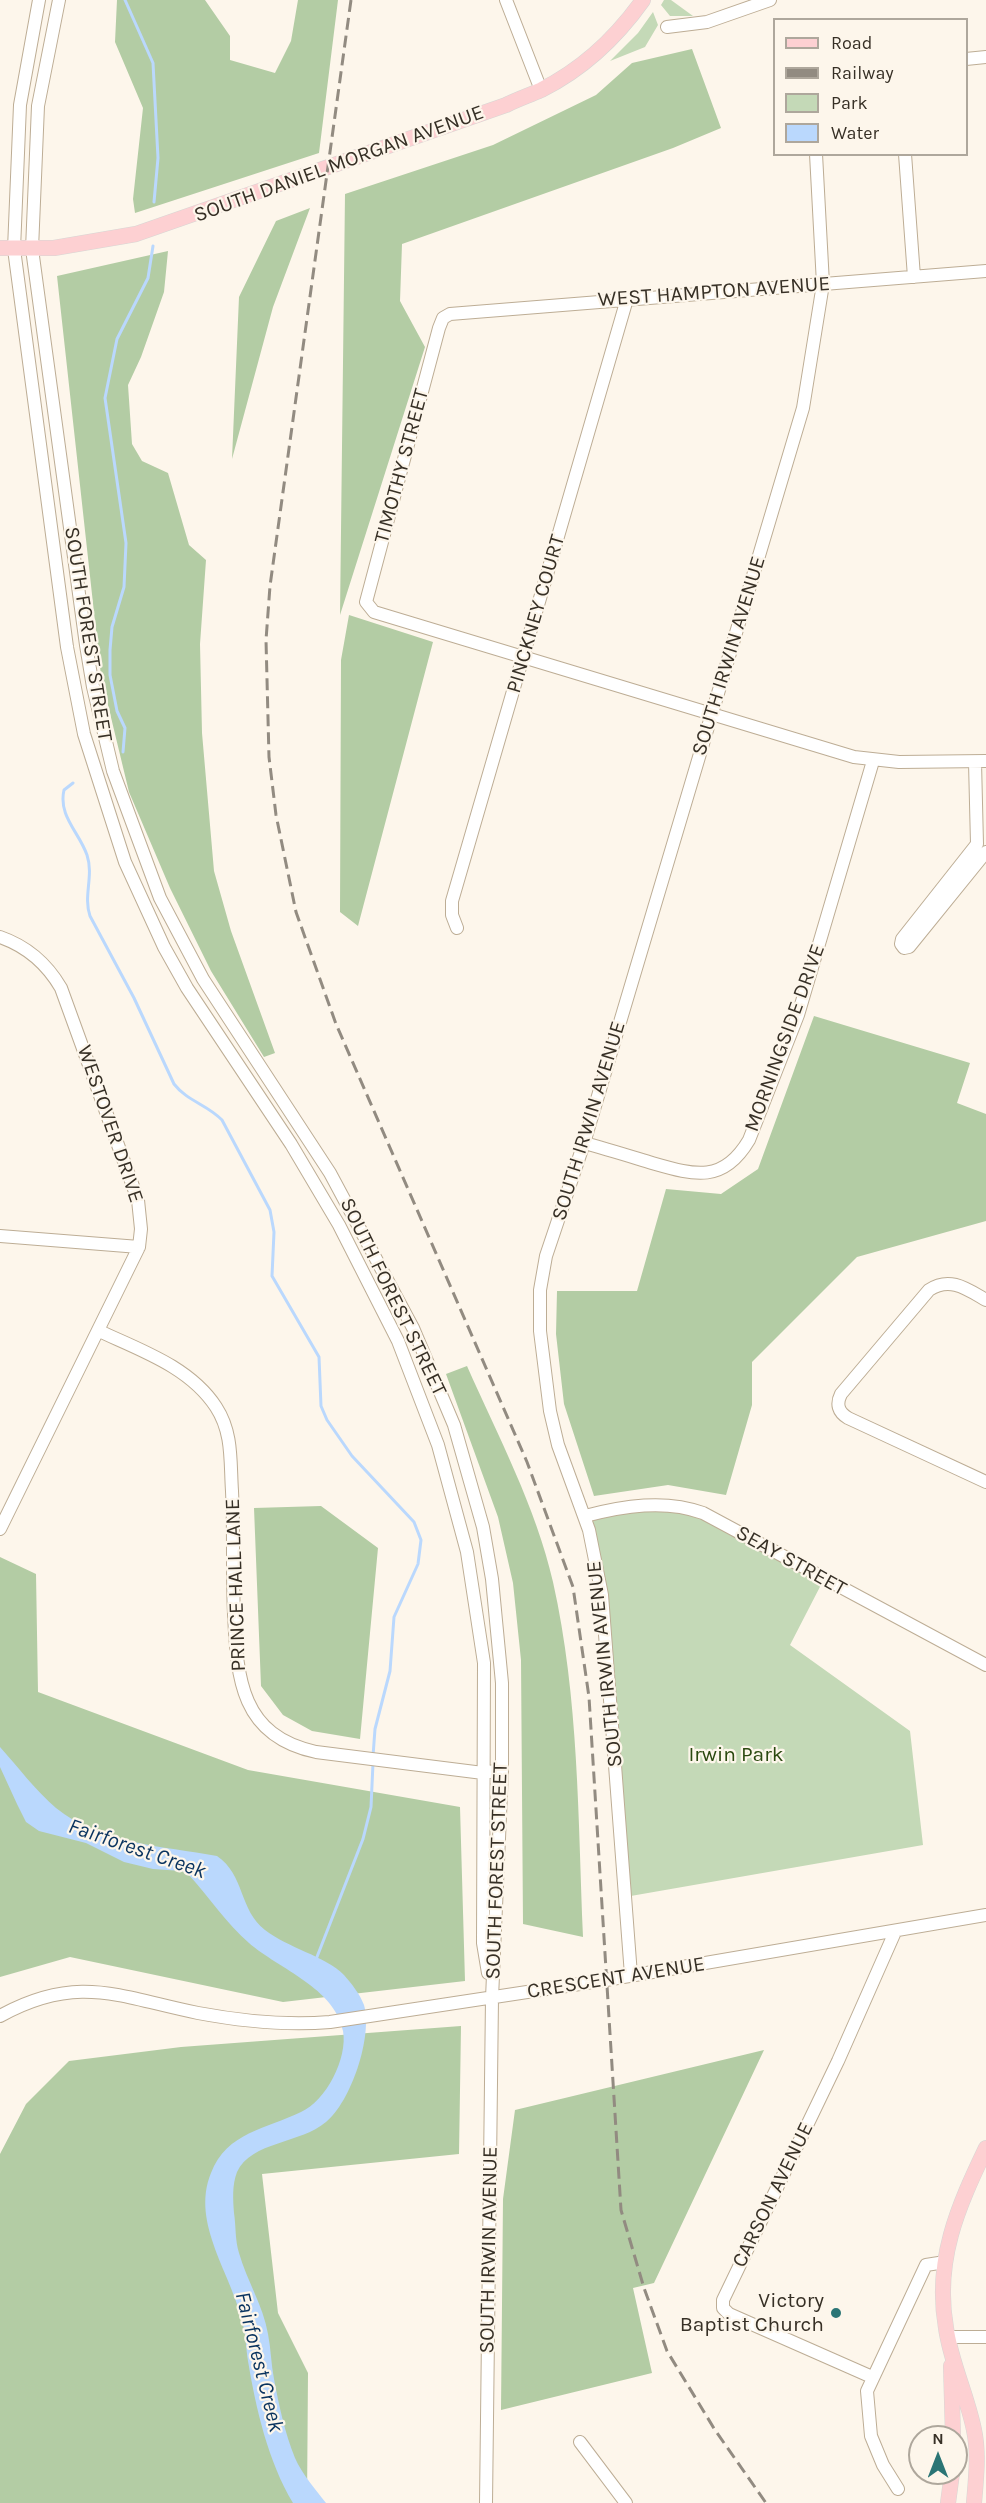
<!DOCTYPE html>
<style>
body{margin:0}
#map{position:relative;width:986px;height:2503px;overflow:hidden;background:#fdf6eb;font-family:Karla,sans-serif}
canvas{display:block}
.legend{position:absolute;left:773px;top:18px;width:195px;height:138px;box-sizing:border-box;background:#fdf6eb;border:2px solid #aea79c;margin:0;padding:8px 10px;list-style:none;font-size:18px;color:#373026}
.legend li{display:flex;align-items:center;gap:12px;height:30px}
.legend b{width:30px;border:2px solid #aea79c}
.north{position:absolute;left:908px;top:2425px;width:60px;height:60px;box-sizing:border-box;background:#fdf6eb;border:2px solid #aea79c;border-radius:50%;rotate:0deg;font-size:16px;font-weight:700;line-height:24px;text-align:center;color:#373026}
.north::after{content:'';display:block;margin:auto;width:21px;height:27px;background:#2b7575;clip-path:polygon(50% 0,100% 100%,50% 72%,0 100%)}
</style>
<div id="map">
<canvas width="986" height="2503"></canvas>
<ul class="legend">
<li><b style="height:8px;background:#fdd0d2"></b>Road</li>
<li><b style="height:8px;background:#928b81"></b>Railway</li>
<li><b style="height:16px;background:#c4d9b7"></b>Park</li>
<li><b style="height:16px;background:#bad8fd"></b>Water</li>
</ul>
<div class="north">N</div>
</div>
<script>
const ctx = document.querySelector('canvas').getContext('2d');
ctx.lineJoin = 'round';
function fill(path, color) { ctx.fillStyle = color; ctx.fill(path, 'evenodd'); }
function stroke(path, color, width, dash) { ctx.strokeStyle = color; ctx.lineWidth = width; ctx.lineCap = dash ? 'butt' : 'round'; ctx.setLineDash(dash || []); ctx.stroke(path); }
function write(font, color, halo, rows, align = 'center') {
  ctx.font = font + ' Karla,sans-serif'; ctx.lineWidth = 4.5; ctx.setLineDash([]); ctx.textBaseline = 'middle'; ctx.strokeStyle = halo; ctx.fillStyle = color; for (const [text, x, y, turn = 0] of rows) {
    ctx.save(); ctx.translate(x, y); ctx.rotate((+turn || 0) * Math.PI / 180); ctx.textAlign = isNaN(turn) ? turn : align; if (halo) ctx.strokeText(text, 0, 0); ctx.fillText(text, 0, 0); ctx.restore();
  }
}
const green = new Path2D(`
 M 664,0 L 671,0 L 693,16 L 670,16 L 661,5 Z
 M 653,12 L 658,25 L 645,47 L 610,61 L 638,33 Z
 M 684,1507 L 824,1579 L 790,1645 L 910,1731 L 923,1845 L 625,1897 L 606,1639 L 585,1516 Z`);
const forest = new Path2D(`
 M 117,0 L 205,0 L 230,36 L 230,60 L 275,73 L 291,41 L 298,0 L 338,0 L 319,153 L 135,213 L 133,199 L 143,108 L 115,42 Z
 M 692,49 L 721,128 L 673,148 L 402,244 L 400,301 L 425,347 L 340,615 L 345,194 L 493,145 L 596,95 L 632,63 Z
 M 310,208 L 273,307 L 232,459 L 239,297 L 276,221 Z
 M 168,251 L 164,292 L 141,357 L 128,385 L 132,444 L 142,461 L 168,473 L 189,545 L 206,560 L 200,644 L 202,733 L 214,871 L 231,931 L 275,1053 L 264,1057 L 211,971 L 170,888 L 129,792 L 101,676 L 57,276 Z
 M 349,615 L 433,642 L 358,926 L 340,912 L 341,660 Z
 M 814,1016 L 970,1063 L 957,1103 L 986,1114 L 986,1221 L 857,1257 L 752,1362 L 752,1405 L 726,1495 L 668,1485 L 594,1496 L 564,1404 L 556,1334 L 557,1291 L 637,1291 L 666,1189 L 721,1194 L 758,1169 Z
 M 467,1366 C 498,1436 536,1507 553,1582 C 579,1698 578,1818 583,1937 L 523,1924 L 521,1660 L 513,1583 L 498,1517 L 446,1374 Z
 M 321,1506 L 378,1548 L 360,1739 L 312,1731 L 283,1715 L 261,1686 L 254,1508 Z
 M 0,1557 L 36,1574 L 38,1692 L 248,1770 L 460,1807 L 465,1981 L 283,2002 L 70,1957 L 0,1977 Z
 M 461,2026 L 459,2154 L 262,2174 L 278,2313 L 308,2373 L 307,2503 L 0,2503 L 0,2154 L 26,2104 L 69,2061 L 181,2047 Z
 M 764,2050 L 654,2283 L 633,2288 L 652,2373 L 501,2410 L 503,2199 L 515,2110 Z`);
const water = new Path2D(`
 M 0,1747 C 18,1767 36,1791 56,1808 C 100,1844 163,1846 217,1856 C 245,1875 239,1910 265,1930 C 288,1948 325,1956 344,1975 C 351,1983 360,1994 364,2005 C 373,2036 351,2102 326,2122 C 300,2144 252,2141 237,2172 C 232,2185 233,2199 234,2213 C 236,2226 235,2241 239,2253 C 247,2281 263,2305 268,2334 C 271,2349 271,2364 274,2379 C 279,2406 285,2433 295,2458 C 302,2474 315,2489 326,2503 L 293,2503 C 268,2461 256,2409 248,2361 C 246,2349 246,2336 243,2325 C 233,2275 190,2224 211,2173 C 227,2132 266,2129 301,2112 C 326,2101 348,2058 343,2031 C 335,1988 279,1969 249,1943 C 227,1924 209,1897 189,1875 L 182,1871 L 153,1869 L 124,1862 L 86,1843 L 39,1831 L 26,1822 L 17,1804 L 0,1767 Z`);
const stream = new Path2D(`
 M 125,0 L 153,63 L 158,158 L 154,202
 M 123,752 L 125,728 L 117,711 L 110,675 L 110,650 L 112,627 L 124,587 L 126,543 L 105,398 L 117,339 L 148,278 L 153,246
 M 73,783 L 64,790 C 58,816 79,832 87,855 C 94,876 83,896 90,916 L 134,998 L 174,1084 C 187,1101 208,1105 222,1120 L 270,1210 L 274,1232 L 272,1276 L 319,1357 L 321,1406 L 327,1420 L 352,1456 L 414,1522 L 421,1540 L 418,1564 L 394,1617 L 390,1671 L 375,1729 L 373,1756
 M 315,1962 L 363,1839 L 371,1807 L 373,1763`);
const minor = new Path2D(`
 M 39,0 L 20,105 L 14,249 L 67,647 L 84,734 L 125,862 L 164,947 L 187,988 L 291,1144 L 339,1225 L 398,1341 L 438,1445 L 467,1552 L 484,1663 L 483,1943 L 488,1973
 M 59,0 L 38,106 L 32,249 L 86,645 L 93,687 L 113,771 L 160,898 L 203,979 L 330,1173 L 413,1328 L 454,1425 L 483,1527 L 492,1579 L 502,1683 L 502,1770 L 492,1998 L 486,2503
 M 506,0 L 541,90
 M 667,27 L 707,22 L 770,0
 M 966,59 L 986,57
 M 905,154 L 914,277
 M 986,271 L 450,314 L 443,318 L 439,328 L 366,602 L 374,612 L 854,757 L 899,762 L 986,761
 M 975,762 L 977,844 L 902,939 L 901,944 L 904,948 L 909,947 L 986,852
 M 457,928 L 452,915 L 452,901 L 627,299
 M 0,937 C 26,946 47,964 61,988 L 138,1200 L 141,1229 L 139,1247 L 0,1529
 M 584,1143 C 607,1149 629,1156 652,1163 C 694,1175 723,1184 749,1140 L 798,1015 L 873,761
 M 0,1236 L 139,1247
 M 986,1300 C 967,1289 950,1276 929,1290 L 841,1394 C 836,1404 838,1412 848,1418 L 986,1482
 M 99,1331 C 140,1350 190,1367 216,1407 C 233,1433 230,1461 232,1491 C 234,1532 232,1573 234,1614 C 237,1679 241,1736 316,1752 L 483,1773 L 502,1770
 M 585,1516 C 623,1506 665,1499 703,1513 L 986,1665
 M 631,1975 L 602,1595 L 589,1530 L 558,1445 L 550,1411 L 540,1331 L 540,1290 L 546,1256 L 584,1143 L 803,408 L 823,284 L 816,154
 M 0,2016 C 78,1973 119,1997 198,2013 C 241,2021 286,2026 330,2022 L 606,1980 L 986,1915
 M 947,2337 L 986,2337
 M 872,2377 L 729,2314 L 723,2308 L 723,2300 L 838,2061 L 895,1932
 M 580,2442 L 626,2503
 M 898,2489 L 883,2465 L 871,2436 L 867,2391 L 926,2265 L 945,2262`);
const major = new Path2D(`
 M 0,248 L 54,248 L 136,234 L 506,105 C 518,99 530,95 541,90 C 583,69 616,38 643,0
 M 951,2366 L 953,2437
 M 948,2503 L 952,2473
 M 974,2503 C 976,2479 979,2453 974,2430 C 967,2395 951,2363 946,2328 C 934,2260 958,2207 986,2148`);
const rail = new Path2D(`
 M 351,0 L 270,586 L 266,640 L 269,757 L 276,815 L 296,912 L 336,1024 L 527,1462 L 573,1587 L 589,1697 L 621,2210 L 644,2288 L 667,2351 L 715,2430 L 766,2503`);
const markers = [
 [836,2313,6,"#2b7575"]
];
const streetNames = [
 ["SOUTH DANIEL MORGAN AVENUE",339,164,-20],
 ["WEST HAMPTON AVENUE",714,292,-4],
 ["TIMOTHY STREET",402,466,-75],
 ["PINCKNEY COURT",536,614,-74],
 ["SOUTH FOREST STREET",88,634,81],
 ["SOUTH IRWIN AVENUE",729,656,-73],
 ["MORNINGSIDE DRIVE",785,1038,-70],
 ["SOUTH IRWIN AVENUE",589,1121,-73],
 ["WESTOVER DRIVE",110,1124,71],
 ["SOUTH FOREST STREET",393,1297,64],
 ["SEAY STREET",791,1561,29],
 ["PRINCE HALL LANE",236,1585,-92],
 ["SOUTH IRWIN AVENUE",605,1664,-96],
 ["SOUTH FOREST STREET",497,1871,-88],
 ["CRESCENT AVENUE",616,1978,-9],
 ["CARSON AVENUE",773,2195,-64],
 ["SOUTH IRWIN AVENUE",489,2250,-89]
];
const parkNames = [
 ["Irwin Park",736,1755]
];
const poiNames = [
 ["Victory",824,2301],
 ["Baptist Church",824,2325]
];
const waterNames = [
 ["Fairforest Creek",137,1849,19],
 ["Fairforest Creek",259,2362,76]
];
fill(green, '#c4d9b7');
fill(forest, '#b3cca4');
fill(water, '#bad8fd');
stroke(stream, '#bad8fd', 3);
stroke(minor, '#bdad95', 14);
stroke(major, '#d7d6d4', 16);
stroke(minor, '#fff', 12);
stroke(major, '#fdd0d2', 15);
stroke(rail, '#928b81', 3, [12, 6]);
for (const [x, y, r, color] of markers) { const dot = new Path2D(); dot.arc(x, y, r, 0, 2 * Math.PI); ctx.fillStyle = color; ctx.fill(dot); stroke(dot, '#fdf6eb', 2); }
write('21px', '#373026', '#fdf6eb', streetNames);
write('21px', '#2b4910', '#fdf6eb', parkNames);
write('21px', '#373026', '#fdf6eb', poiNames, 'right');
write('italic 22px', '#09335f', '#fdf6eb', waterNames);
</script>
